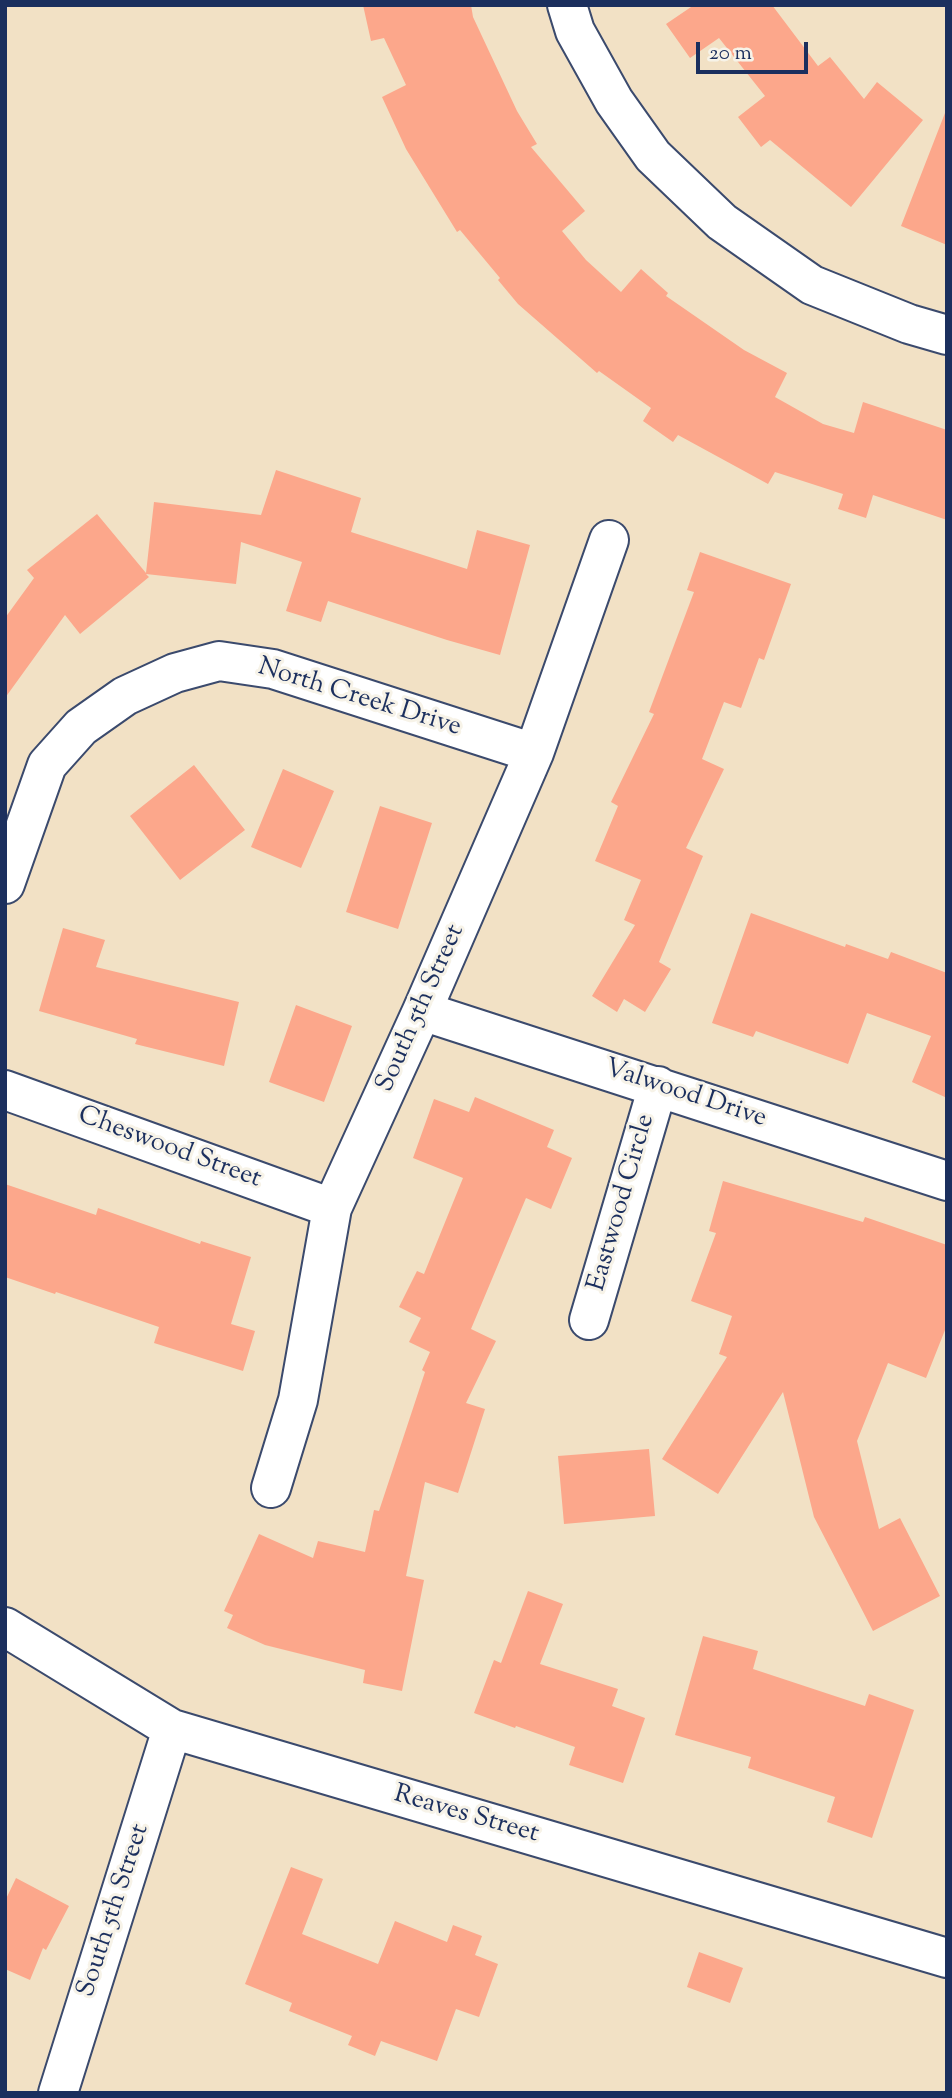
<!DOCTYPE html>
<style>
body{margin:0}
#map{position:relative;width:952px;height:2098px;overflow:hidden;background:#f2e1c5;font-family:"Sorts Mill Goudy",serif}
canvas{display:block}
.frame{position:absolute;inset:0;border:7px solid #1b2f5e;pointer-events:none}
.scale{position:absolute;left:696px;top:42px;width:112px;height:32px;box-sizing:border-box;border:4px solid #1b2f5e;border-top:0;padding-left:9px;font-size:21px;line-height:24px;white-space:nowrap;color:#1b2f5e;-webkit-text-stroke:5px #f7f3e8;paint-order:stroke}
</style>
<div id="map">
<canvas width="952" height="2098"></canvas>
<div class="frame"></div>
<div class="scale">20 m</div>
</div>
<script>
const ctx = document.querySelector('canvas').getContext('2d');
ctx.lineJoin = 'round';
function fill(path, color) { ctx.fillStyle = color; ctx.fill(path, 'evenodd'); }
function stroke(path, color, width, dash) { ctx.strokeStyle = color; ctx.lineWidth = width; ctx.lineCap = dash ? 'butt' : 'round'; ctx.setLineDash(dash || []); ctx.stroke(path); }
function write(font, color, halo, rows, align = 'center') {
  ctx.font = font + ' "Sorts Mill Goudy",serif'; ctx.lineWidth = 6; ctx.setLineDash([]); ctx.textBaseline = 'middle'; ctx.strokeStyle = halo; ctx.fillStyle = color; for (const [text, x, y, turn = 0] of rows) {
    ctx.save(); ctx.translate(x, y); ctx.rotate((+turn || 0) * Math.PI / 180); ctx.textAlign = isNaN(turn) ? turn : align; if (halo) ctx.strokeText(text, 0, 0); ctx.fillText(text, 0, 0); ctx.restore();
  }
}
const building = new Path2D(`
 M 363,5 L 471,5 L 473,17 L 517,111 L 537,144 L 531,147 L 585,211 L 562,231 L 586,260 L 621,292 L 641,269 L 668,293 L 666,296 L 744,350 L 787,373 L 775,397 L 823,424 L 854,433 L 863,402 L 947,430 L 947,520 L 873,495 L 866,518 L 838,509 L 843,494 L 775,472 L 768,484 L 678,435 L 673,442 L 643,421 L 651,408 L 599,371 L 597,373 L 518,304 L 498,280 L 500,278 L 460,230 L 457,232 L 406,149 L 382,97 L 406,85 L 384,38 L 371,41 Z
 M 694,5 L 772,5 L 818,66 L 830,57 L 864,99 L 877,82 L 923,120 L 851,207 L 770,140 L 761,147 L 738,117 L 765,96 L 719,38 L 690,58 L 666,24 Z
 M 945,113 L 947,114 L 947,245 L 901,226 Z
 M 276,470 L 361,498 L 351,532 L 467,569 L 477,530 L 530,545 L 500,655 L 447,640 L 328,601 L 321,622 L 286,611 L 302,562 L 241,542 L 236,584 L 146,574 L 149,577 L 80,634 L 65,615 L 5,698 L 5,618 L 34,578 L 27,570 L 97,514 L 146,573 L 154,502 L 261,515 Z
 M 700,552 L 791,584 L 764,660 L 759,658 L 741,708 L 724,702 L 702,759 L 724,769 L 686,848 L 703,856 L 659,962 L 671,969 L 645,1012 L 624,999 L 617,1012 L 592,996 L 635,925 L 624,920 L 641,880 L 595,861 L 618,806 L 611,802 L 654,714 L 649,712 L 694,592 L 687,590 Z
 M 194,765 L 245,830 L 180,880 L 130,816 Z
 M 283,769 L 334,791 L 301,868 L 251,847 Z
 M 380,806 L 432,823 L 398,929 L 346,912 Z
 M 751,913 L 845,947 L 846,944 L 888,959 L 891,952 L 947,973 L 947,1098 L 912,1082 L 931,1036 L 867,1013 L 848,1064 L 756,1031 L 753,1037 L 712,1023 Z
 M 63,928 L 105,940 L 96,967 L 239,1002 L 224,1066 L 135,1044 L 137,1039 L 39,1011 Z
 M 296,1005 L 352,1026 L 324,1102 L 269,1082 Z
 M 475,1097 L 554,1130 L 547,1147 L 572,1158 L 551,1209 L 526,1198 L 471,1329 L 496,1341 L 466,1403 L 485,1409 L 458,1493 L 425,1482 L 406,1576 L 424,1580 L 402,1691 L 363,1683 L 365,1670 L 265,1645 L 227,1628 L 233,1615 L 224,1611 L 259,1534 L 313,1558 L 318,1541 L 365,1552 L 374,1510 L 379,1511 L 425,1372 L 422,1370 L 430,1352 L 409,1342 L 421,1318 L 399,1307 L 417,1271 L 424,1274 L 463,1178 L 413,1158 L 434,1099 L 469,1112 Z
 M 723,1181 L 863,1222 L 865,1217 L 947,1245 L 947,1325 L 926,1378 L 888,1363 L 857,1441 L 879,1529 L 900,1518 L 940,1596 L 873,1631 L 814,1517 L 783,1392 L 718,1494 L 662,1459 L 727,1357 L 719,1354 L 732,1316 L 691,1301 L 716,1233 L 709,1231 Z
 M 5,1184 L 96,1215 L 98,1208 L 200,1244 L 201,1241 L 251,1257 L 231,1324 L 255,1331 L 243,1371 L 154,1343 L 159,1327 L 56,1292 L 55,1294 L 5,1277 Z
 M 649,1449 L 655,1516 L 564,1524 L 558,1456 Z
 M 528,1591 L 563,1604 L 540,1664 L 618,1689 L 612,1706 L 645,1718 L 623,1783 L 569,1765 L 575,1747 L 516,1726 L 515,1728 L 474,1713 L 494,1660 L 501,1663 Z
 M 703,1636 L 758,1651 L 753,1669 L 865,1706 L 869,1694 L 914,1710 L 872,1838 L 827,1822 L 835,1797 L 748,1768 L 751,1757 L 675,1735 Z
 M 291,1867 L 323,1879 L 302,1934 L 378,1964 L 395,1921 L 447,1942 L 453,1925 L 482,1936 L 475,1955 L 498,1964 L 479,2017 L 456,2009 L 437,2061 L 381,2041 L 375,2056 L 348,2045 L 352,2036 L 289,2011 L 292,2003 L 245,1984 Z
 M 16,1878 L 69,1906 L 46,1950 L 43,1948 L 30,1980 L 5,1969 L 5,1901 Z
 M 699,1952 L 743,1968 L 730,2003 L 687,1987 Z`);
const minor = new Path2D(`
 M 567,5 L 575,31 L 614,101 L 653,156 L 722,222 L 812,285 L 909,324 L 947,335
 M 5,884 L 47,765 L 81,727 L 125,696 L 175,673 L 219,661 L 273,669 L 534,753
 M 422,1011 L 947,1181
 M 5,1090 L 332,1208
 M 589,1320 L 658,1086
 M 271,1488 L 298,1400 L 332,1208 L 422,1011 L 534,753 L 609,540
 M 5,1627 L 172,1729 L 947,1958
 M 58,2093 L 172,1729`);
const streetNames = [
 ["North Creek Drive",359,699,17],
 ["South 5th Street",422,1009,-66],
 ["Valwood Drive",685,1095,18],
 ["Cheswood Street",169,1149,20],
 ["Eastwood Circle",623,1203,-74],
 ["Reaves Street",466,1816,16],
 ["South 5th Street",115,1911,-72]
];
fill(building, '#fca78b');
stroke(minor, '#3b4a6d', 42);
stroke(minor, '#fff', 38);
write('26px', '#1b2f5e', '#f7f3e8', streetNames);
</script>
